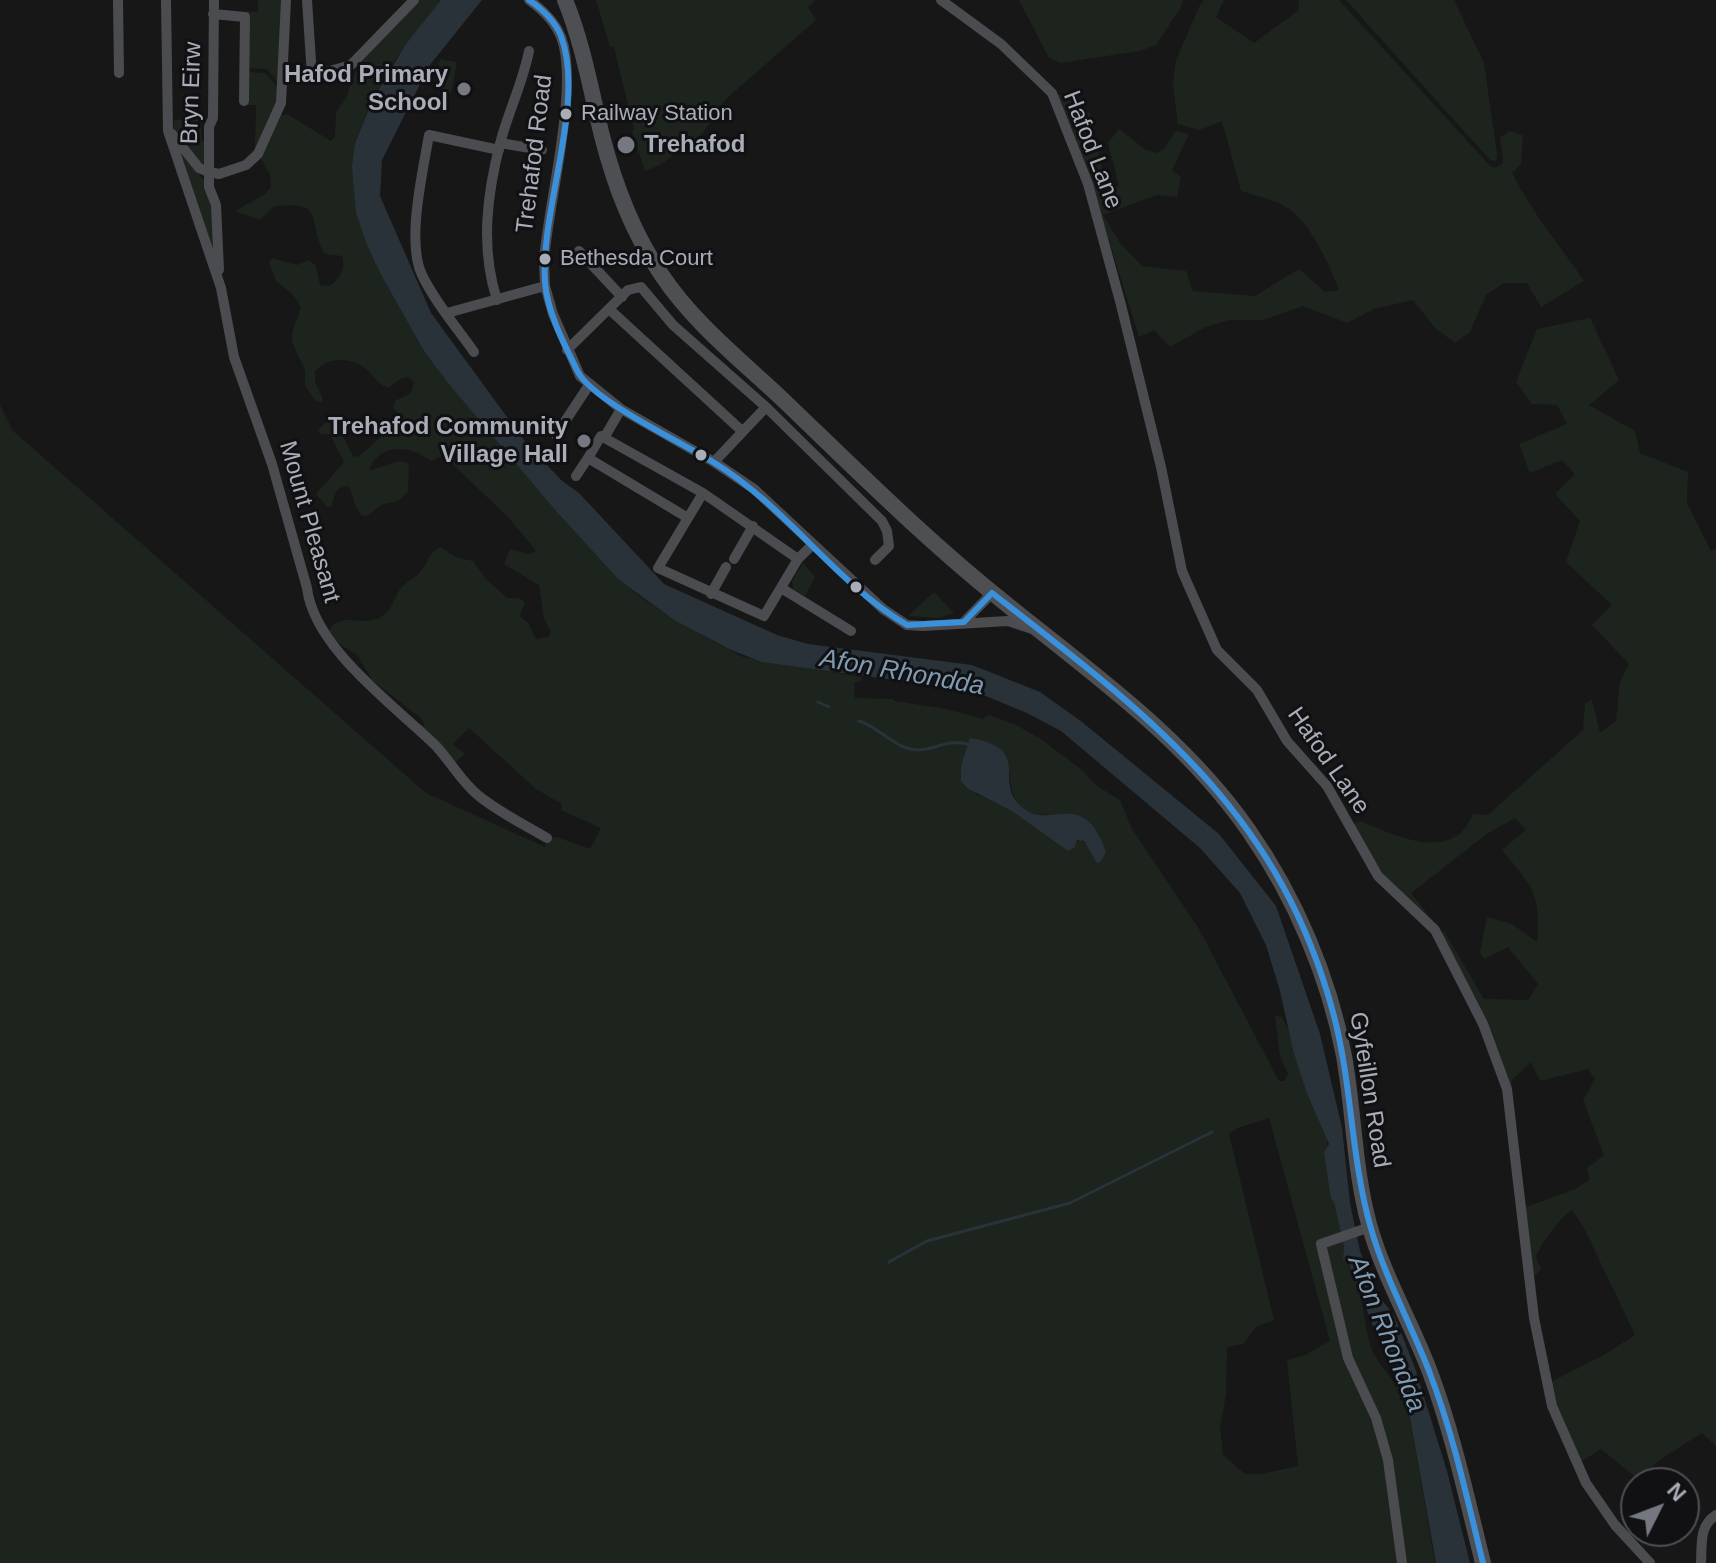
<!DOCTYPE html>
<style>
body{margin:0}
#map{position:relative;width:1716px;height:1563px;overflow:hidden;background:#171717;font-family:Arial,sans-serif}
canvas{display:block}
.north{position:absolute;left:1620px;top:1467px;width:80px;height:80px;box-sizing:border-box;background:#111113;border:2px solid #4d4f55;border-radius:50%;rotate:48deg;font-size:22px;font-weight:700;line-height:32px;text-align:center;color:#a8adb8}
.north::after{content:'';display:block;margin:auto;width:28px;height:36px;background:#757880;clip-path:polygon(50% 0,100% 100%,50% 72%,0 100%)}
</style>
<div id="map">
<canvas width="1716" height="1563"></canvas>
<div class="north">N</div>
</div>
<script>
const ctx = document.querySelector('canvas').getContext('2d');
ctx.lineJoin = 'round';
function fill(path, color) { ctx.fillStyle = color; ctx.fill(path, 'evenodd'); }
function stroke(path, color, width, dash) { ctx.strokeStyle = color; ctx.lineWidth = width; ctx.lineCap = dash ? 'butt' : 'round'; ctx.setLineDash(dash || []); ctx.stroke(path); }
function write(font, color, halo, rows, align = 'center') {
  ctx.font = font + ' Arial,sans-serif'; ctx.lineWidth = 6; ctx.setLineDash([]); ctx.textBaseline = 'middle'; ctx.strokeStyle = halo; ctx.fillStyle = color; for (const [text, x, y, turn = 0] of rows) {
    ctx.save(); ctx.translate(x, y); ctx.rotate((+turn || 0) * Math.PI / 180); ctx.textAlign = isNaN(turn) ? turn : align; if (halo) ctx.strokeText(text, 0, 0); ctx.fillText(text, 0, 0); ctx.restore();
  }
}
const green = new Path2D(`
 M 258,0 L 283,0 L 277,82 L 267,69 L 247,68 L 247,11 L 258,12 Z
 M 420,0 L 441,0 L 392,64 L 373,99 L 355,142 L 356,213 L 380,273 L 424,351 L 556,511 L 619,580 L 643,599 L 674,620 L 743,657 L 862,677 L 861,681 L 854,683 L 855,698 L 893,699 L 894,701 L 947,709 L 982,719 L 989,715 L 1014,724 L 1041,739 L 1082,770 L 1097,786 L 1120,800 L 1132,829 L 1199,929 L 1279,1081 L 1284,1081 L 1288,1074 L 1280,1056 L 1275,1016 L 1282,1017 L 1288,1029 L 1306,1091 L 1327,1137 L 1331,1199 L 1334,1202 L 1344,1247 L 1343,1259 C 1364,1278 1362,1324 1372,1350 C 1379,1367 1398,1381 1400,1400 L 1407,1402 L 1435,1563 L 0,1563 L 0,405 L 13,431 L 426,793 L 545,847 L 547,838 L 557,837 L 590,849 L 601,828 L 561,810 L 562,804 L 536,789 L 469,728 L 453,744 L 465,754 L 453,764 L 416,727 L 425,725 L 422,719 L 372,680 L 358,656 L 335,641 L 328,632 C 341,610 361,627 379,618 C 393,612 393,598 401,588 C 407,581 416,578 421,571 C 428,562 429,553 440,547 L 458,558 L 473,561 L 486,579 L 507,598 L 518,598 L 525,602 L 520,616 L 528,623 L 536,639 L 549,637 L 551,632 L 544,618 L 539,585 L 504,564 L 510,549 L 529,554 L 536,551 L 509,518 L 443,455 L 431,461 C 411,445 378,442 369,471 L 399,461 L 407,463 L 409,467 L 408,491 C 396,507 393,499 380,506 C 372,510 373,515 363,516 C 353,508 355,496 348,486 C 334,488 335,494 332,506 L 327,507 L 316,494 L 344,462 L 330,434 L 320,434 L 318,430 L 328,420 L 334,419 L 353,456 L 358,457 L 383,435 L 404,428 L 404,422 L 393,407 L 395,401 L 411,393 L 414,382 L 408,377 L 402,378 L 388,388 C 376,384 373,373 363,367 C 348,357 327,357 315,372 L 315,381 L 323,399 L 321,403 L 315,400 L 305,386 C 307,362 300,364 293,344 C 289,332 298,319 301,307 L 292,294 L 276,281 L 269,262 L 272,258 L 297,265 L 309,260 L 316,266 L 320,285 L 330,286 C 340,278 346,269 342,256 L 325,254 C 306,224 328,198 273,207 L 260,220 L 235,211 L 265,194 L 271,187 L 270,175 L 261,159 L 281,116 L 287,114 L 331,141 L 335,137 L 336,113 L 347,96 L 353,77 L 362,61 ZM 1010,773 C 1010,789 1015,810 1033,814 C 1040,816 1046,813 1052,816 C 1071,826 1088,840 1106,852 L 1092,856 L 1090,849 L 1080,839 L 1068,851 C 1039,829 1010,805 975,794 ZM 1269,1118 L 1330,1341 L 1305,1355 L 1287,1360 L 1298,1466 L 1261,1474 L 1245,1474 L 1223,1455 L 1220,1428 L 1226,1394 L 1227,1347 L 1243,1344 L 1256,1327 L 1274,1320 L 1229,1134 L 1238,1128 Z
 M 596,0 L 816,0 L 808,7 L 816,20 L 726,99 L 702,134 L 660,165 L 645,171 L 632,132 L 634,130 L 614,47 L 610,47 Z
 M 1019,0 L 1183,0 L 1181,7 L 1156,45 L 1140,51 L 1060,63 L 1049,58 Z
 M 1204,0 L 1224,0 L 1216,17 L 1254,43 L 1298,11 L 1299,0 L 1339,0 L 1490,166 L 1495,168 L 1502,164 L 1503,157 L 1500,138 L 1509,131 L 1523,135 L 1521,164 L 1512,173 C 1531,212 1560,245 1584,281 L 1541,307 L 1527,283 L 1504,283 L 1486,295 L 1470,332 L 1455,343 L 1435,328 L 1413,300 L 1374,309 L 1347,323 L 1303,306 L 1263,320 L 1229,320 L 1206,327 L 1170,347 L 1154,330 L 1139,337 L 1107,234 L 1056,95 L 1069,94 L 1090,114 L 1106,188 L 1119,186 L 1108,143 L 1119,129 L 1146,150 L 1156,153 L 1164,149 L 1175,131 L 1189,134 L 1172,170 L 1181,177 L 1177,197 L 1157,195 L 1103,215 L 1120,243 L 1142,266 L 1186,271 L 1193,291 L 1255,296 L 1299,269 L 1325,292 L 1339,290 C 1330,266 1311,224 1289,209 C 1277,200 1256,196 1241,191 L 1222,121 L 1199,130 L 1178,124 L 1173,87 L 1174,73 L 1176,60 L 1199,7 Z
 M 1346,0 L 1454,0 L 1484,63 L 1497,154 L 1496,161 L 1490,160 Z
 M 440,59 L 457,62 L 451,93 L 434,89 Z
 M 247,72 L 265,73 L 276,85 L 281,86 C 276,113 265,145 243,161 L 255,148 L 256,105 L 247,105 Z
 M 201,119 L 201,141 L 207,141 L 206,163 L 200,164 L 173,129 L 174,120 Z
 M 174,140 L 205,182 L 213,207 L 216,268 Z
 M 1590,318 L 1619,380 L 1589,405 L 1635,431 L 1640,453 L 1688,472 L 1687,503 L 1711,551 L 1716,549 L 1716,1446 L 1702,1433 L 1658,1461 L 1639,1480 L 1601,1449 L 1579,1463 L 1563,1427 L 1549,1383 L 1602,1356 L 1635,1335 L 1585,1230 L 1572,1210 C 1559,1218 1543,1242 1536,1256 L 1541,1270 L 1531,1279 L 1523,1208 L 1573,1190 L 1590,1180 L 1587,1168 L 1604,1155 L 1583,1100 L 1595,1079 L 1588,1069 L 1540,1081 L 1531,1062 L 1512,1080 L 1511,1088 L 1439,934 L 1444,931 L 1484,999 L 1528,1000 L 1538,984 L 1508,947 L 1484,959 L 1480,952 L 1487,917 L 1512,924 L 1537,942 C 1541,893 1532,886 1502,850 L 1526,830 L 1515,818 L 1488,833 L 1411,893 L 1433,921 L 1430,923 L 1388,882 L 1352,824 L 1361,821 C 1395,836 1454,864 1473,814 L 1488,815 L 1583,730 L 1585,703 L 1592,700 L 1600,733 L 1616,721 L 1620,682 L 1629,664 L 1592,625 L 1612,605 L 1566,562 L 1580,521 L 1555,494 L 1575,474 L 1562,460 L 1530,473 L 1519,444 L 1567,424 L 1557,405 L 1532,404 L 1516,382 L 1537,329 Z
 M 803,563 L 815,577 L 805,596 L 793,589 L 792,581 Z
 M 934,592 L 954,613 L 939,618 L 908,616 Z`);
const water = new Path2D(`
 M 441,0 L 482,0 L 429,66 L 382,160 L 380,196 L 431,313 L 526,443 L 561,480 L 579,493 L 664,584 L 777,635 L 808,644 L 972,665 L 1040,692 L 1082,722 L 1219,834 L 1276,906 L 1320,1034 L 1342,1128 L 1350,1203 L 1360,1251 L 1376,1293 L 1394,1315 L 1415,1368 L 1447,1471 L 1470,1563 L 1436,1563 L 1407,1401 L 1400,1397 L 1382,1338 L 1373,1326 L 1349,1264 L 1343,1259 L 1344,1247 L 1334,1202 L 1331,1199 L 1324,1152 L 1329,1144 L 1306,1091 L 1293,1050 L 1280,991 L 1266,945 L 1240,893 L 1200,848 L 1061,731 L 1027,713 L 981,694 L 946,687 L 762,662 L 731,650 L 674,620 L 619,580 L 556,511 L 449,384 L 424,351 L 380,273 L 366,242 L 356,213 L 352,167 L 355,143 L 373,99 L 406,44 Z
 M 970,738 C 1035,749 991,782 1023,808 C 1050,831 1083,786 1106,852 L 1101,861 L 1097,863 L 1084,841 L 1077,840 L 1075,847 L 1068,851 L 1012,811 L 967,788 L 961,781 L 961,766 Z`);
const stream = new Path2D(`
 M 818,702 L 829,707
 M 859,721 C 879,727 895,749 917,750 C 937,750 944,739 968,744
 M 889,1262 L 927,1241 L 1070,1203 L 1212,1132`);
const street = new Path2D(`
 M 118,0 L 119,73
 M 166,0 L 168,131 L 221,288 L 234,357 L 272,464 L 307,588 C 314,648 394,705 436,746 C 451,762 462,783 479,796 C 500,813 525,825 547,838
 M 214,0 L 213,118 L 209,127 L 209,187 L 216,205 L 219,270
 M 307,0 L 312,76 L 351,65 L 414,0
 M 529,0 C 543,10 555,22 561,37 C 580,85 548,204 544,260 L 545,286 L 553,314 L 580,376 L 621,409 L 714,462 L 754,489 L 883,609 L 907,625 L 923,626 L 1008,621 L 1032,629
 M 941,0 L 1001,44 L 1052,93 L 1088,184 L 1121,305 L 1161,467 L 1182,571 L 1217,650 L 1257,690 L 1287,741 L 1327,786 L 1378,876 L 1435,930 L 1483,1024 L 1507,1089 L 1534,1318 L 1552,1406 L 1586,1483 L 1615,1525 L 1650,1563
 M 213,14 L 245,17 L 244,101
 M 172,134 L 199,168 L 209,172 L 219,174 L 246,165 L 258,154 L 281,103 L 286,0
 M 500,143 L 542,150
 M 579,251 L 622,297
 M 497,300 C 480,247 487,193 501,140 C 509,110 523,82 529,51
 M 609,309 L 742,431
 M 447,313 L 545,286
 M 567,350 L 628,290 L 641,287 L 673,325 L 766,407 L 882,521 L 887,531 L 889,546 L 875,560
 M 474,352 C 457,328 435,302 422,275 C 406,242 423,171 429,135 L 499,150
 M 556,435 L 589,385
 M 604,438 L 621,409
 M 714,462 L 766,407
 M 576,476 L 588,458
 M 703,493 L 658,568 L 764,616 L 798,559 L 813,544
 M 688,518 L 588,458 L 601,436 L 703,493 L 798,559
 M 734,559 L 753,526
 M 781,588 L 851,631
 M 711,594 L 726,567
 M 964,622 L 992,593
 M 1370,1227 L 1321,1244 L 1348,1358 L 1376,1418 L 1388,1460 L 1402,1563
 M 1701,1563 C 1702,1544 1699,1526 1716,1515`);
const primary = new Path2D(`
 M 565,0 C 583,44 591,91 602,136 C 615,186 632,232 661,274 C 692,321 738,358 779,396 C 849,463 919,533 994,594 C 1084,668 1182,734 1249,831 C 1295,897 1329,977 1344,1056 C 1354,1112 1354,1169 1369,1224 C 1383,1275 1411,1322 1430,1372 C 1453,1434 1467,1499 1483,1563`);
const bus1 = new Path2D(`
 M 529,0 C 542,9 555,21 561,36 C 586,103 540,209 545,282 C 547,312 565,346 578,372 C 593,401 683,443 713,462 C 786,506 834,582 907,625 L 964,622 L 992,593 C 1150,716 1280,812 1334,1016 C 1352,1085 1351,1157 1370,1225 C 1384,1276 1410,1322 1429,1371 C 1453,1433 1467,1498 1483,1563`);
const markers = [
 [464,89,8,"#757880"],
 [566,114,7,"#a8adb8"],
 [626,145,10,"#757880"],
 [545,259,7,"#a8adb8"],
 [584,441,8,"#757880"],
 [701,455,7,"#a8adb8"],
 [856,587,7,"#a8adb8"]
];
const busNames = [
 ["Railway Station",581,114],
 ["Bethesda Court",560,259]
];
const poiNames = [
 ["Hafod Primary",448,75],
 ["School",448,103],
 ["Trehafod",644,145,"left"],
 ["Trehafod Community",568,427],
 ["Village Hall",568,455]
];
const streetNames = [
 ["Bryn Eirw",192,93,-88],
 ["Hafod Lane",1092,150,69],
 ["Trehafod Road",535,154,-83],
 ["Mount Pleasant",309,522,74],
 ["Hafod Lane",1328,761,55],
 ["Gyfeillon Road",1369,1090,81]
];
const waterNames = [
 ["Afon Rhondda",902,673,10],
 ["Afon Rhondda",1386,1334,68]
];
fill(green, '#1d241e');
fill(water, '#2a3239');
stroke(stream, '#2a3239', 3);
stroke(street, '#4b4c50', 10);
stroke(primary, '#4d4f52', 16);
stroke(bus1, '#3a90db', 6);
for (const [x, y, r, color] of markers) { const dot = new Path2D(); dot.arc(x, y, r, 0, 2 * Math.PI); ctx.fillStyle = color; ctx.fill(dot); stroke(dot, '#111113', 3); }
write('22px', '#a8adb8', '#111113', busNames, 'left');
write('bold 24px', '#a8adb8', '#111113', poiNames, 'right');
write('24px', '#a8adb8', '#111113', streetNames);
write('italic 26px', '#7f9bb3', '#111113', waterNames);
</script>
